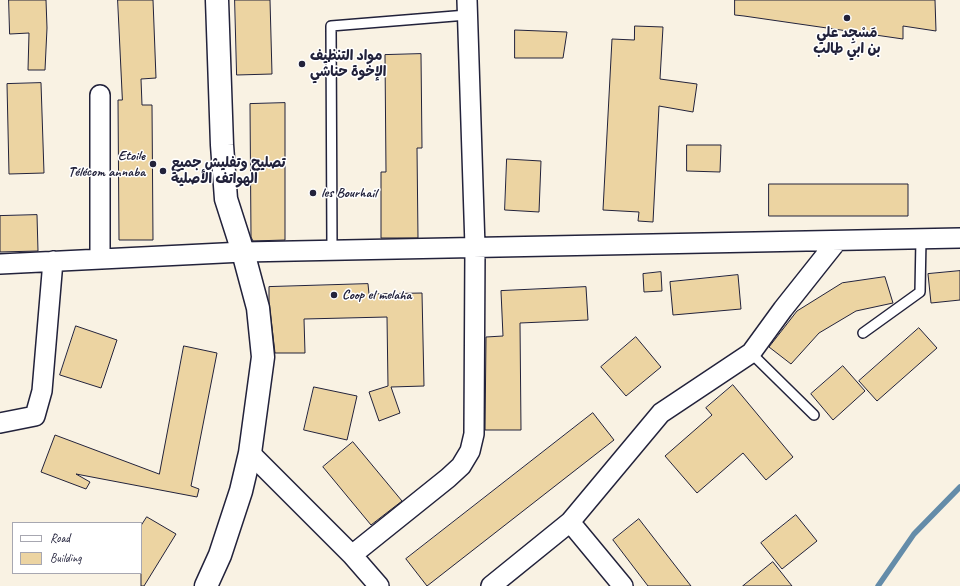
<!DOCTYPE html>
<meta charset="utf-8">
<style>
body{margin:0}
#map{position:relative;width:960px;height:586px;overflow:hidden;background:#f9f2e3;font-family:Caveat,sans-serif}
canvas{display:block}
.legend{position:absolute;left:12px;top:522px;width:130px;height:52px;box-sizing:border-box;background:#fff;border:1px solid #a7a7b1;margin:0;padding:5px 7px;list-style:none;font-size:12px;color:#22223b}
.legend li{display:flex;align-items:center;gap:8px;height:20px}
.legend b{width:20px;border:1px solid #a7a7b1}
</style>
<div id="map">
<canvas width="960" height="586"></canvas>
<ul class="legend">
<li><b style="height:5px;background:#fff"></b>Road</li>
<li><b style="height:11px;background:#ecd4a2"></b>Building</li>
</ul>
</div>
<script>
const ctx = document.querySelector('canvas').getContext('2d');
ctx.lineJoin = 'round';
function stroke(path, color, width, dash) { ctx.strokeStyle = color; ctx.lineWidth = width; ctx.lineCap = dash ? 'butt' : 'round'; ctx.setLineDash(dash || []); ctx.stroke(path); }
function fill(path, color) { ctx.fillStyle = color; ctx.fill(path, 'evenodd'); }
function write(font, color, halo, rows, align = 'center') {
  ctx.font = font + ' Caveat,"Playpen Sans Arabic",sans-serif'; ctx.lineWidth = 3; ctx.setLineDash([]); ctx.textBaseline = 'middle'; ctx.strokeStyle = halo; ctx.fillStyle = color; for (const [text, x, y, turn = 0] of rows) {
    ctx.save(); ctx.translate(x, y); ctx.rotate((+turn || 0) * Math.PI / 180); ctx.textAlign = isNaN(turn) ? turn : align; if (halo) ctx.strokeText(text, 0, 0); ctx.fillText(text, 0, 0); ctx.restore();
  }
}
const stream = new Path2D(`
 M 878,586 L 914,534 L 960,487`);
const building = new Path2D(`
 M 9,0 L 46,0 L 47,28 L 45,70 L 28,70 L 29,33 L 10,34 Z
 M 118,0 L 153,0 L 156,78 L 141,79 L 142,105 L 152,105 L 153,240 L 119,240 L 118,100 L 122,100 Z
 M 235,0 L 270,0 L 272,74 L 237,75 Z
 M 735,0 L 935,0 L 936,31 L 903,26 L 903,39 L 744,16 L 735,15 Z
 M 635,26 L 663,27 L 660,79 L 697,84 L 693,112 L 659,106 L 653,222 L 638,221 L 639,212 L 603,210 L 612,39 L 634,40 Z
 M 515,30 L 567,32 L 563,58 L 515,58 Z
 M 421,54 L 422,148 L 417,148 L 418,238 L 381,238 L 381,172 L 386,172 L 385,55 Z
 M 41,83 L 44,173 L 9,174 L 7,84 Z
 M 285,103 L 285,240 L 253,241 L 251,237 L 250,104 Z
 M 687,145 L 721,145 L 720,172 L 687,171 Z
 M 507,159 L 541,161 L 539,212 L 505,210 Z
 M 769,184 L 908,184 L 908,216 L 769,216 Z
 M 37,215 L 38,251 L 0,252 L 0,216 Z
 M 960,271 L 960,300 L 931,303 L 928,274 Z
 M 661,272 L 662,291 L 644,292 L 643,274 Z
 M 738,275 L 741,309 L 673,315 L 670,282 Z
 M 885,277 L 893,303 L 856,311 L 819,333 L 791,364 L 769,347 L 797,311 L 842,283 Z
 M 368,284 L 369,294 L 422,293 L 424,386 L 391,387 L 400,413 L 379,421 L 369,392 L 388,386 L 387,317 L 304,319 L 305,353 L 275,353 L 269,302 L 269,287 Z
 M 586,287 L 588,320 L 520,323 L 521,430 L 485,430 L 486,337 L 503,336 L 501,291 Z
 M 76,326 L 117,340 L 101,388 L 60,375 Z
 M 919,328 L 937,348 L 877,401 L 859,381 Z
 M 636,337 L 661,367 L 626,396 L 601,367 Z
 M 184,346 L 217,353 L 191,486 L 199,489 L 197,497 L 76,474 L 90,482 L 86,489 L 41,472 L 55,435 L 159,474 Z
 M 843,366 L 865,391 L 833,420 L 811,394 Z
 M 733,385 L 793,457 L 766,480 L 743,453 L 697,493 L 665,456 L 712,415 L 706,408 Z
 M 314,387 L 357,396 L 347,440 L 304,430 Z
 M 593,413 L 614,440 L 427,586 L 406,559 Z
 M 353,442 L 402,501 L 371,525 L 323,467 Z
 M 796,515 L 817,541 L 782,569 L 761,543 Z
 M 147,517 L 176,534 L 144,586 L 141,586 L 141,526 Z
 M 639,519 L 691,586 L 648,586 L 613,540 Z
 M 773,562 L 792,586 L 743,586 Z`);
const service = new Path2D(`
 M 332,250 L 331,26 L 467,15
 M 863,333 L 920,292 L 921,239
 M 751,353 L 814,415`);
const minor = new Path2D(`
 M 100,95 L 100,259
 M 0,264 L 243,252 L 960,238
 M 0,423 L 35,416 L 42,391 L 53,261
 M 250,453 L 352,555 L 379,586
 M 570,522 L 661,413 L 751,353 L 783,309 L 837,241
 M 352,555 L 448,478 L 461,466 L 470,451 L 474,434 L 475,247 L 467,0
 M 491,586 L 570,522 L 623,586`);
const secondary = new Path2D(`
 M 206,586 L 220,555 L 241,491 L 250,453 L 263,357 L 258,308 L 243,252 L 226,199 L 222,145 L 217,0`);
const markers = [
 [847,18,4,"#22223b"],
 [302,64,4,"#22223b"],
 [153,164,4,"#22223b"],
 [163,171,4,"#22223b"],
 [313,193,4,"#22223b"],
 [334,295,4,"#22223b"]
];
const poiNames = [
 ["مَسْجِد علي",847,33,"center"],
 ["بن ابي طالب",847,49,"center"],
 ["مواد التنظيف",310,56],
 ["الإخوة حناشي",310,72],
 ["Etoile",145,156,"right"],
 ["Télécom annaba",145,172,"right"],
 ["تصليح وتفليش جميع",171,163],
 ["الهواتف الأصلية",171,179],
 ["les Bourhail",321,193],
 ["Coop el melaha",342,295]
];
stroke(stream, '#648ca9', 5.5);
fill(building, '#ecd4a2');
stroke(building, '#22223b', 1);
stroke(service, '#22223b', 12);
stroke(minor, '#22223b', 22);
stroke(secondary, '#22223b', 25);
stroke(service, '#fff', 9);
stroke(minor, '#fff', 19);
stroke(secondary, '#fff', 22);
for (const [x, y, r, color] of markers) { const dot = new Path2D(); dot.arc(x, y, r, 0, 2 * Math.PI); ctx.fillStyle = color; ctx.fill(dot); stroke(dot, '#fff', 1.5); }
write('bold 14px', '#22223b', '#fff', poiNames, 'left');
</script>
